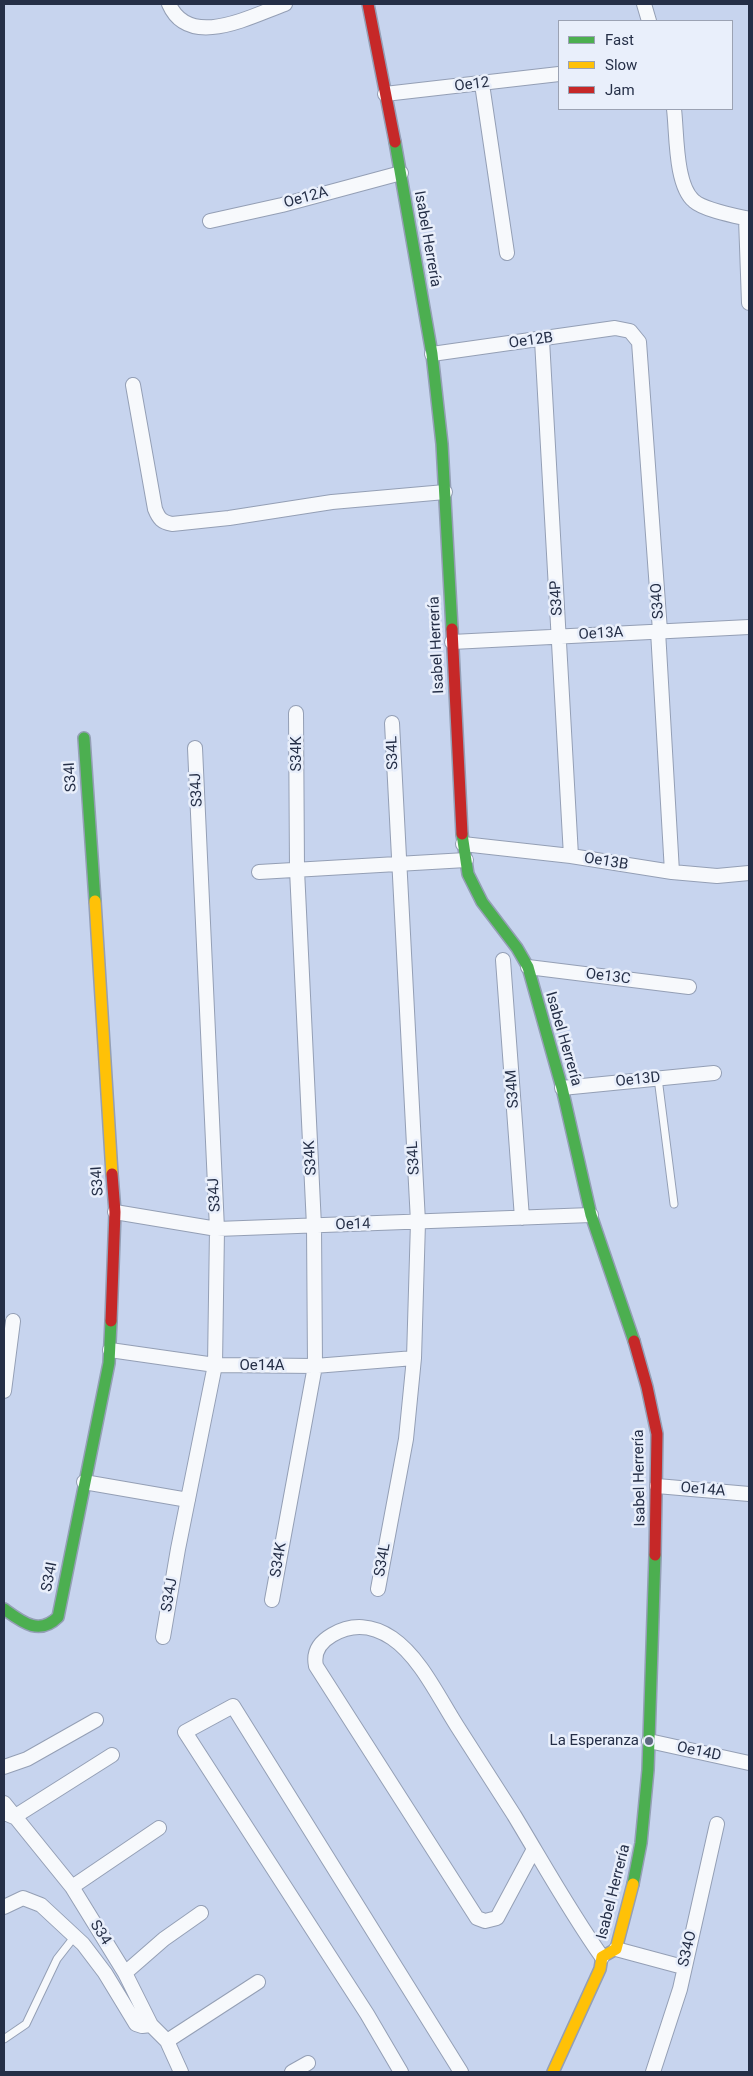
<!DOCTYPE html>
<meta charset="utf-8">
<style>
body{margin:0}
#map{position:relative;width:753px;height:2076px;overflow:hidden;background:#c7d4ee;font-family:Roboto,sans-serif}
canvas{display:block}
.frame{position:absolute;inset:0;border:5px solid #252f47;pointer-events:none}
.legend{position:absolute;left:558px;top:20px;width:175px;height:90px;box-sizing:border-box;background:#e9effb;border:1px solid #9ba2b3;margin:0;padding:6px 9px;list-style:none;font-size:15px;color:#252f47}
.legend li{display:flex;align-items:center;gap:10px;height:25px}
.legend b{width:25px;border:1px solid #9ba2b3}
</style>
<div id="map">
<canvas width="753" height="2076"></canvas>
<div class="frame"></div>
<ul class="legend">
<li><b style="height:6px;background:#4caf50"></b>Fast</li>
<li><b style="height:6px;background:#ffc107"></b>Slow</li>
<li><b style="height:6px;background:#c62828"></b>Jam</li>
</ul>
</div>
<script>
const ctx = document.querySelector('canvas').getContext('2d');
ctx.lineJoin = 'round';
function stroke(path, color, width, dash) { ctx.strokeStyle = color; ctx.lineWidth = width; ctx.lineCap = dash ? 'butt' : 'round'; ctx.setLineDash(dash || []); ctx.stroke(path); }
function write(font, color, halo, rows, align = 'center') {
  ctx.font = font + ' Roboto,sans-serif'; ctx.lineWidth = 5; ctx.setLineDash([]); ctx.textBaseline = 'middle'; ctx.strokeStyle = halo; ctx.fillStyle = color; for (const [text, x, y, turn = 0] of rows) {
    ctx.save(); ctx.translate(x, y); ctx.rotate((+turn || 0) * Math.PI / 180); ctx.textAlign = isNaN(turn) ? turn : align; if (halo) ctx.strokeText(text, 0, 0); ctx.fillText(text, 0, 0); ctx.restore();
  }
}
const lane = new Path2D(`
 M 658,1078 L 674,1204
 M 4,2039 L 26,2024 L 57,1959 L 75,1936`);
const street = new Path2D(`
 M 169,4 C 189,50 251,16 285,4
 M 644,4 L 649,21
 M 482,84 L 507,253
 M 385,94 L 559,74
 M 674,109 C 677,133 675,185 694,201 C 704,210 736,216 749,219
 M 746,218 L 749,303
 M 210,221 L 282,205 L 401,173
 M 542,340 L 571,856
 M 432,354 L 615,328 L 630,331 L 639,342 L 660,631 L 658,631 L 672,872
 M 133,385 L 155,509 C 159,519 162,522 172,524 L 229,518 L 332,502 L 445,492
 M 452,642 L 749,627
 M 463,844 L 571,856 L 672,872 L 717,876 L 749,873
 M 259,872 L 466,860
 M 503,960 L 522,1218
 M 528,967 L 689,987
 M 562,1088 L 714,1073
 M 115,1212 L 217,1229 L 591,1215
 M 110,1350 L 215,1365 L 315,1366 L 414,1358
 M 4,1391 L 13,1321
 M 84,1482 L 188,1500
 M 657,1486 L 749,1494
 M 378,1589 L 406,1439 L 414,1358 L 418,1222 L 392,723
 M 272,1600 L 315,1366 L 314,1226 L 297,870 L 296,713
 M 163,1637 L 178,1549 L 215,1365 L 217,1229 L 195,748
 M 649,1741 L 749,1763
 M 4,1767 L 27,1759 L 96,1720
 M 4,1803 L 72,1887 L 125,1973 L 151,2025 L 167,2041 L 181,2072
 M 7,1814 L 14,1817 L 112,1755
 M 534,1849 L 497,1918 L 485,1921 L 477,1918 L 316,1666 C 313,1652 320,1642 332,1635 C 352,1623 373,1625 392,1638 C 420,1657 439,1698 457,1726 C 476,1756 495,1785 514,1815 C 543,1863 570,1912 602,1957
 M 72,1887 L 159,1828
 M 4,1907 L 23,1898 L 41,1905 L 83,1944 L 105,1973 L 136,2024 L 142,2026 L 151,2025
 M 616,1949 L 683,1967
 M 125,1973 L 164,1939 L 201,1913
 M 167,2041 L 258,1982
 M 292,2072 L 308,2063
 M 401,2072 L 367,2014 L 185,1732 L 233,1706 L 461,2072
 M 653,2072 L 680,1989 L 717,1824`);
const fast = new Path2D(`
 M 395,142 L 432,354 L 442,444 L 452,629
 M 84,738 L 95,901
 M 462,834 L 468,874 L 482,902 L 517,948 L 528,967 L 562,1088 L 591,1215 L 634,1341
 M 4,1609 C 22,1622 39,1636 58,1617 L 109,1363 L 111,1321
 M 633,1884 L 641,1843 L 648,1770 L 655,1555`);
const slow = new Path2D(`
 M 95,901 L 112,1174
 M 553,2072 L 600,1969 L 602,1957 L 616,1949 L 633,1884`);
const jam = new Path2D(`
 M 368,4 L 395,142
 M 452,629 L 462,834
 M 111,1321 L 115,1212 L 112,1174
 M 634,1341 L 647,1387 L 657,1434 L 655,1555`);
const markers = [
 [649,1741,5,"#5e6981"]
];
const streetNames = [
 ["Oe12",472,85,-7],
 ["Oe12A",306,198,-15],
 ["Isabel Herrería",427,239,80],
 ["Oe12B",531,341,-8],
 ["S34P",557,598,-93],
 ["S34O",658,601,-94],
 ["Oe13A",601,634,-3],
 ["Isabel Herrería",437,645,-93],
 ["S34L",393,753,-92],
 ["S34K",297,754,-90],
 ["S34I",71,777,-94],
 ["S34J",197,790,-93],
 ["Oe13B",606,862,9],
 ["Oe13C",608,977,7],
 ["Isabel Herrería",563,1039,74],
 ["Oe13D",638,1080,-6],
 ["S34M",513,1089,-94],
 ["S34K",311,1158,-93],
 ["S34L",414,1158,-93],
 ["S34I",98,1181,-94],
 ["S34J",215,1195,-93],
 ["Oe14",353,1225,-2],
 ["Oe14A",262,1366],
 ["Isabel Herrería",640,1478,-91],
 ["Oe14A",703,1490,5],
 ["S34K",279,1560,-80],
 ["S34L",383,1560,-80],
 ["S34I",50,1577,-79],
 ["S34J",170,1595,-80],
 ["Oe14D",699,1752,12],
 ["Isabel Herrería",614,1892,-76],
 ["S34",100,1933,58],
 ["S34O",688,1949,-77]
];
const poiNames = [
 ["La Esperanza",639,1741]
];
stroke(lane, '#949fb5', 9);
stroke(street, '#949fb5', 16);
stroke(fast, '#949fb5', 14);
stroke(slow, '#949fb5', 14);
stroke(jam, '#949fb5', 14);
stroke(lane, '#f7f9fc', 7);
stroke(street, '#f7f9fc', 14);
stroke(fast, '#4caf50', 11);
stroke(slow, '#ffc107', 11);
stroke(jam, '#c62828', 11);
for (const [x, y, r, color] of markers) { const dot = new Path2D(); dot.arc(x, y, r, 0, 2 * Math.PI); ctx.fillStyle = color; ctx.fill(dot); stroke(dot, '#e9effb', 2); }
write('15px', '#252f47', '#e9effb', streetNames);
write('15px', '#252f47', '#e9effb', poiNames, 'right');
</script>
